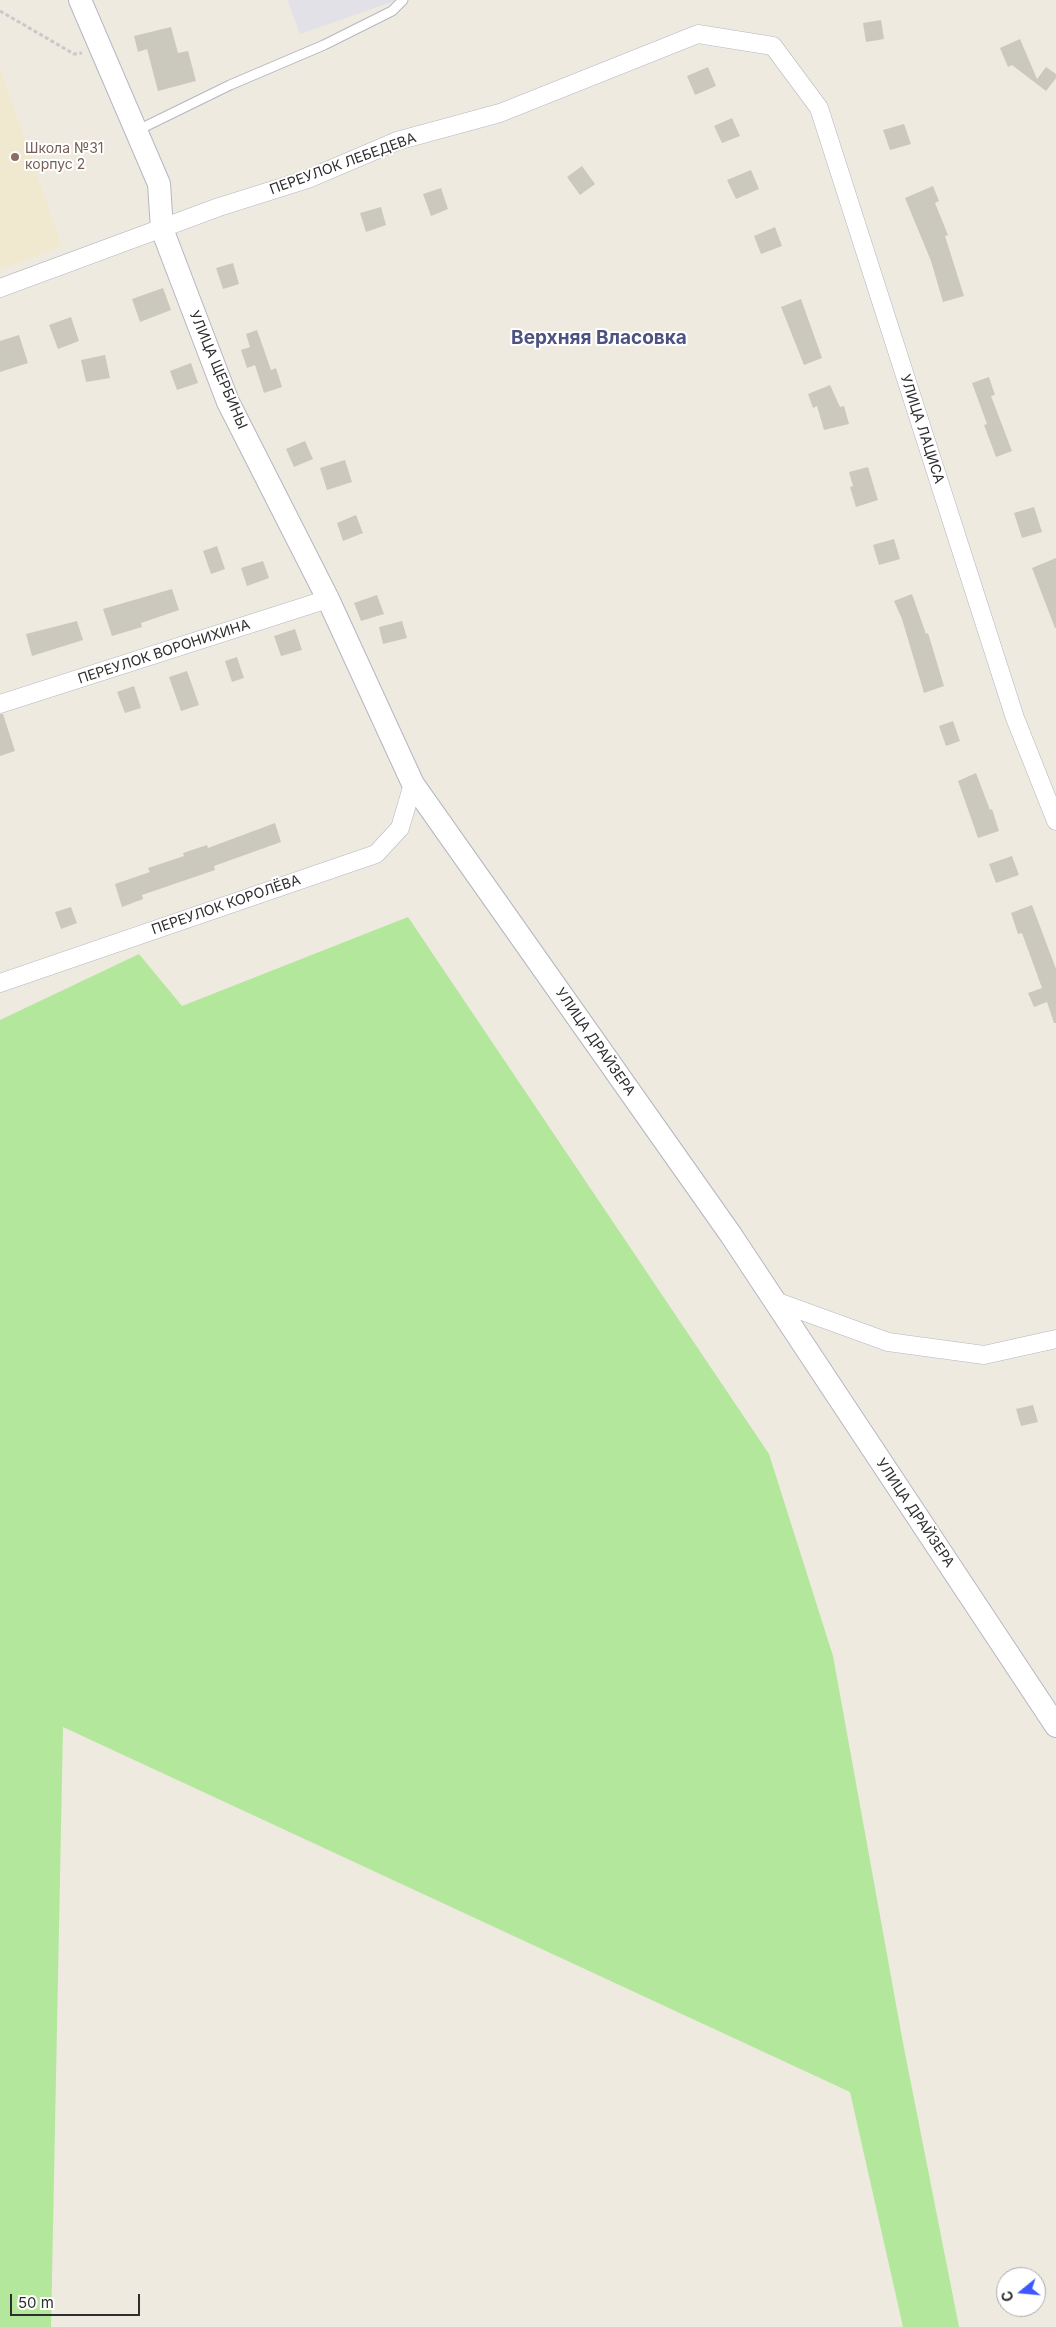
<!DOCTYPE html>
<meta charset="utf-8">
<style>
body{margin:0}
#map{position:relative;width:1056px;height:2327px;overflow:hidden;background:#efeae0;font-family:Inter,sans-serif}
canvas{display:block}
.north{position:absolute;left:996px;top:2267px;width:50px;height:50px;box-sizing:border-box;background:#fff;border:1px solid #ababab;border-radius:50%;rotate:253deg;font-size:14px;font-weight:700;line-height:20px;text-align:center;color:#2e2e2e}
.north::after{content:'';display:block;margin:auto;width:18px;height:22px;background:#3e58ff;clip-path:polygon(50% 0,100% 100%,50% 72%,0 100%)}
.scale{position:absolute;left:10px;top:2294px;width:130px;height:22px;box-sizing:border-box;border:2px solid #2e2e2e;border-top:0;padding-left:6px;font-size:15px;line-height:18px;white-space:nowrap;color:#2e2e2e;-webkit-text-stroke:4px #fff;paint-order:stroke}
</style>
<div id="map">
<canvas width="1056" height="2327"></canvas>
<div class="north">С</div>
<div class="scale">50 m</div>
</div>
<script>
const ctx = document.querySelector('canvas').getContext('2d');
ctx.lineJoin = 'round';
function fill(path, color) { ctx.fillStyle = color; ctx.fill(path, 'evenodd'); }
function stroke(path, color, width, dash) { ctx.strokeStyle = color; ctx.lineWidth = width; ctx.lineCap = dash ? 'butt' : 'round'; ctx.setLineDash(dash || []); ctx.stroke(path); }
function write(font, color, halo, rows, align = 'center') {
  ctx.font = font + ' Inter,sans-serif'; ctx.lineWidth = 4; ctx.setLineDash([]); ctx.textBaseline = 'middle'; ctx.strokeStyle = halo; ctx.fillStyle = color; for (const [text, x, y, turn = 0] of rows) {
    ctx.save(); ctx.translate(x, y); ctx.rotate((+turn || 0) * Math.PI / 180); ctx.textAlign = isNaN(turn) ? turn : align; if (halo) ctx.strokeText(text, 0, 0); ctx.fillText(text, 0, 0); ctx.restore();
  }
}
const industrial = new Path2D(`
 M 287,0 L 398,0 L 300,34 Z`);
const education = new Path2D(`
 M 0,68 L 62,246 L 0,270 Z`);
const green = new Path2D(`
 M 408,917 L 769,1454 L 833,1656 L 903,2043 L 959,2327 L 903,2327 L 850,2092 L 63,1727 L 51,2327 L 0,2327 L 0,1020 L 139,954 L 182,1006 Z`);
const building = new Path2D(`
 M 881,20 L 884,39 L 866,42 L 863,23 Z
 M 171,27 L 178,53 L 188,51 L 196,81 L 158,91 L 147,49 L 138,52 L 134,36 Z
 M 1020,39 L 1037,79 L 1046,67 L 1056,74 L 1056,78 L 1046,91 L 1012,65 L 1008,67 L 1000,48 Z
 M 708,67 L 716,86 L 695,95 L 687,76 Z
 M 732,118 L 740,136 L 722,143 L 714,126 Z
 M 904,124 L 911,144 L 890,150 L 883,130 Z
 M 582,166 L 595,184 L 580,195 L 567,177 Z
 M 751,170 L 759,189 L 736,199 L 727,180 Z
 M 933,186 L 939,201 L 935,203 L 948,235 L 945,236 L 964,296 L 943,302 L 931,261 L 905,198 Z
 M 441,188 L 448,209 L 431,216 L 423,194 Z
 M 381,207 L 386,225 L 366,232 L 360,213 Z
 M 775,227 L 782,246 L 761,254 L 754,236 Z
 M 233,263 L 239,284 L 223,289 L 216,268 Z
 M 163,288 L 171,310 L 140,322 L 132,299 Z
 M 801,299 L 822,358 L 804,365 L 781,307 Z
 M 71,317 L 79,341 L 58,349 L 49,325 Z
 M 257,330 L 271,370 L 276,368 L 282,387 L 264,393 L 255,365 L 247,368 L 241,350 L 250,347 L 246,334 Z
 M 19,335 L 28,363 L 0,372 L 0,341 Z
 M 105,355 L 110,378 L 86,382 L 81,360 Z
 M 191,363 L 198,383 L 177,390 L 170,371 Z
 M 989,377 L 995,395 L 991,396 L 1012,451 L 996,457 L 984,425 L 987,424 L 972,383 Z
 M 830,385 L 840,407 L 844,406 L 849,424 L 824,430 L 817,406 L 813,408 L 808,394 Z
 M 305,441 L 313,459 L 294,467 L 286,449 Z
 M 345,460 L 352,482 L 327,490 L 320,468 Z
 M 868,467 L 878,500 L 856,507 L 850,487 L 853,486 L 849,472 Z
 M 1034,507 L 1042,532 L 1022,538 L 1014,513 Z
 M 356,515 L 363,533 L 343,541 L 337,523 Z
 M 894,539 L 900,559 L 879,565 L 873,545 Z
 M 217,546 L 225,569 L 211,574 L 203,551 Z
 M 1056,558 L 1056,628 L 1055,628 L 1032,568 Z
 M 263,561 L 269,578 L 247,586 L 241,568 Z
 M 172,589 L 179,610 L 141,623 L 142,627 L 112,636 L 103,609 Z
 M 912,594 L 926,634 L 928,633 L 944,686 L 924,693 L 902,619 L 894,601 Z
 M 377,595 L 384,614 L 361,621 L 354,603 Z
 M 77,621 L 83,640 L 32,656 L 26,634 Z
 M 402,621 L 407,638 L 383,644 L 379,627 Z
 M 295,629 L 302,650 L 281,656 L 274,636 Z
 M 237,657 L 244,678 L 232,682 L 225,661 Z
 M 187,671 L 199,705 L 181,711 L 169,677 Z
 M 134,686 L 141,708 L 125,713 L 117,692 Z
 M 0,714 L 3,714 L 15,751 L 0,756 Z
 M 953,721 L 960,741 L 946,746 L 939,726 Z
 M 976,773 L 990,810 L 992,809 L 999,831 L 978,838 L 958,781 Z
 M 275,823 L 281,842 L 214,866 L 215,870 L 142,895 L 143,899 L 122,907 L 115,884 L 150,872 L 148,868 L 184,856 L 183,853 L 207,845 L 208,848 Z
 M 1012,856 L 1019,875 L 996,883 L 989,864 Z
 M 1032,905 L 1056,969 L 1056,1023 L 1054,1023 L 1047,1002 L 1034,1007 L 1028,993 L 1042,988 L 1022,933 L 1018,934 L 1011,913 Z
 M 71,907 L 77,923 L 61,929 L 55,912 Z
 M 1033,1405 L 1038,1422 L 1021,1426 L 1016,1409 Z`);
const path = new Path2D(`
 M 0,11 L 74,54 L 82,53`);
const service = new Path2D(`
 M 136,131 L 230,85 L 324,45 L 392,11 L 403,0`);
const minor = new Path2D(`
 M 0,288 L 219,207 L 308,179 L 397,141 L 500,113 L 698,34 L 773,46 L 819,108 L 1015,718 L 1056,821
 M 0,704 L 328,599
 M 0,983 L 376,854 L 400,828 L 413,784
 M 775,1301 L 888,1342 L 984,1355 L 1056,1339`);
const tertiary = new Path2D(`
 M 80,0 L 159,184 L 162,229 L 228,402 L 328,599 L 413,784 L 731,1235 L 1056,1726`);
const markers = [
 [15,157,5,"#8d6e63"]
];
const educationNames = [
 ["Школа №31",25,149],
 ["корпус 2",25,165]
];
const streetNames = [
 ["ПЕРЕУЛОК ЛЕБЕДЕВА",343,164,-20],
 ["УЛИЦА ЩЕРБИНЫ",218,370,67],
 ["УЛИЦА ЛАЦИСА",922,429,72],
 ["ПЕРЕУЛОК ВОРОНИХИНА",164,652,-18],
 ["ПЕРЕУЛОК КОРОЛЁВА",226,905,-19],
 ["УЛИЦА ДРАЙЗЕРА",595,1042,55],
 ["УЛИЦА ДРАЙЗЕРА",915,1513,56]
];
const districtNames = [
 ["Верхняя Власовка",599,338]
];
fill(industrial, '#e3e1e8');
fill(education, '#f1e8d0');
fill(green, '#b2e79c');
fill(building, '#cbc8be');
stroke(service, '#b4b6c1', 11);
stroke(minor, '#b4b6c1', 19);
stroke(tertiary, '#b4b6c1', 24);
stroke(path, '#c9c9c9', 3, [4, 2.5]);
stroke(service, '#fff', 9);
stroke(minor, '#fff', 18);
stroke(tertiary, '#fff', 22);
for (const [x, y, r, color] of markers) { const dot = new Path2D(); dot.arc(x, y, r, 0, 2 * Math.PI); ctx.fillStyle = color; ctx.fill(dot); stroke(dot, '#fff', 2); }
write('14px', '#785e54', '#fff', educationNames, 'left');
write('14px', '#2e2e2e', '#fff', streetNames);
write('bold 19px', '#4c5281', '#fff', districtNames);
</script>
